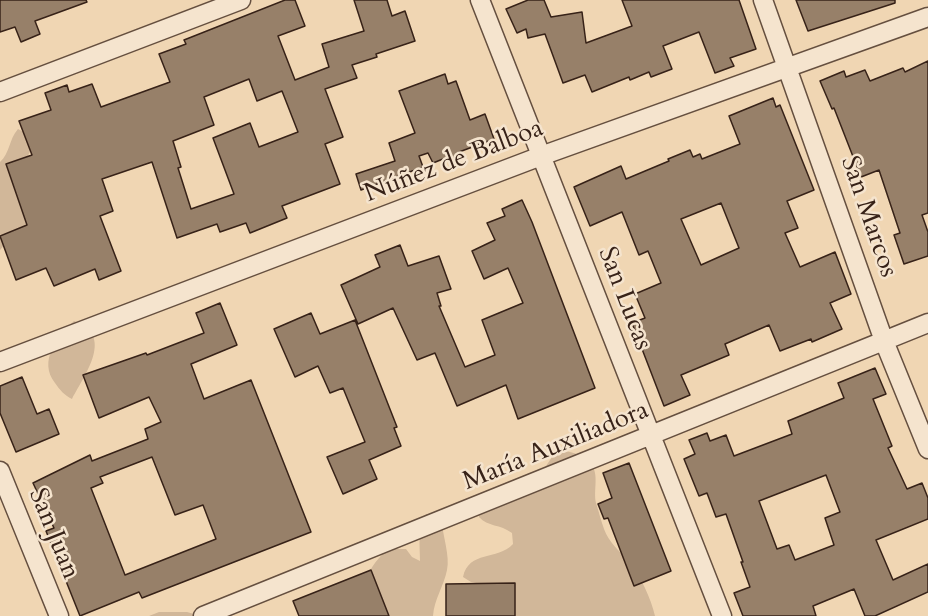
<!DOCTYPE html>
<meta charset="utf-8">
<style>
body{margin:0}
canvas{display:block;background:#f0d6b3}
</style>
<canvas width="928" height="616"></canvas>
<script>
const ctx = document.querySelector('canvas').getContext('2d');
ctx.lineJoin = 'round';
function fill(path, color) { ctx.fillStyle = color; ctx.fill(path, 'evenodd'); }
function stroke(path, color, width, dash) { ctx.strokeStyle = color; ctx.lineWidth = width; ctx.lineCap = dash ? 'butt' : 'round'; ctx.setLineDash(dash || []); ctx.stroke(path); }
function write(font, color, halo, rows, align = 'center') {
  ctx.font = font + ' Cardo,serif'; ctx.lineWidth = 5; ctx.setLineDash([]); ctx.textBaseline = 'middle'; ctx.strokeStyle = halo; ctx.fillStyle = color; for (const [text, x, y, turn = 0] of rows) {
    ctx.save(); ctx.translate(x, y); ctx.rotate((+turn || 0) * Math.PI / 180); ctx.textAlign = isNaN(turn) ? turn : align; if (halo) ctx.strokeText(text, 0, 0); ctx.fillText(text, 0, 0); ctx.restore();
  }
}
const green = new Path2D(`
 M 18,129 C 43,141 29,156 16,170 L 35,228 C 16,222 12,237 0,250 L 0,162 C 10,153 9,139 18,129 Z
 M 74,321 C 115,335 85,374 72,399 C 64,395 60,390 55,383 C 38,361 57,337 74,321 Z
 M 556,451 C 568,450 581,454 590,463 C 600,473 593,490 596,503 C 599,512 601,521 604,529 C 609,543 620,551 629,562 C 641,576 651,599 655,616 L 513,616 L 481,584 L 471,582 L 463,577 C 469,550 497,561 513,544 L 512,533 C 500,524 488,527 479,517 L 480,508 L 540,475 Z
 M 426,514 L 434,516 L 442,523 C 443,537 450,556 447,570 C 444,586 434,599 433,616 L 367,616 C 365,580 362,576 387,549 L 406,549 L 412,557 L 420,561 C 420,545 417,528 426,514 Z
 M 159,612 L 187,612 L 201,616 L 149,616 Z`);
const building = new Path2D(`
 M 0,0 L 86,0 L 87,2 L 35,21 L 40,34 L 21,42 L 15,27 L 0,32 Z
 M 285,0 L 295,0 L 305,26 L 278,36 L 295,80 L 329,67 L 322,44 L 364,31 L 354,0 L 387,0 L 392,16 L 405,11 L 415,41 L 376,54 L 377,57 L 352,65 L 357,78 L 325,89 L 343,137 L 325,144 L 340,184 L 282,206 L 287,218 L 250,233 L 246,223 L 220,232 L 217,224 L 177,238 L 152,162 L 102,179 L 113,211 L 100,216 L 121,271 L 99,280 L 95,269 L 54,286 L 46,268 L 16,280 L 0,236 L 27,225 L 6,164 L 32,155 L 19,121 L 51,110 L 45,93 L 67,85 L 69,92 L 92,84 L 101,107 L 170,82 L 159,54 L 186,44 L 184,40 ZM 249,79 L 257,101 L 282,91 L 298,132 L 259,147 L 250,123 L 213,138 L 234,194 L 191,209 L 178,168 L 181,167 L 173,141 L 214,125 L 204,97 Z
 M 528,0 L 544,0 L 551,17 L 582,12 L 586,43 L 632,26 L 622,0 L 739,0 L 756,49 L 730,58 L 734,66 L 715,73 L 699,32 L 663,46 L 672,69 L 651,77 L 649,72 L 630,80 L 629,77 L 592,92 L 585,75 L 563,83 L 545,34 L 528,38 L 526,29 L 517,33 L 506,9 Z
 M 796,0 L 895,0 L 895,3 L 808,31 Z
 M 928,61 L 928,213 L 922,215 L 928,232 L 928,256 L 904,264 L 894,235 L 900,233 L 879,170 L 861,177 L 834,108 L 832,109 L 820,81 L 844,71 L 846,77 L 865,70 L 870,81 L 903,68 L 905,72 Z
 M 445,74 L 448,84 L 456,81 L 470,120 L 485,114 L 494,139 L 459,152 L 460,155 L 444,161 L 443,159 L 433,163 L 428,153 L 419,156 L 423,167 L 361,190 L 356,174 L 395,161 L 389,143 L 415,133 L 399,91 Z
 M 773,98 L 776,107 L 780,105 L 814,190 L 787,201 L 798,228 L 785,233 L 800,267 L 835,252 L 851,294 L 830,303 L 842,329 L 812,342 L 811,339 L 780,351 L 769,325 L 725,344 L 729,355 L 681,375 L 690,395 L 664,406 L 632,323 L 645,318 L 635,294 L 661,283 L 648,251 L 639,255 L 622,212 L 590,226 L 574,187 L 621,166 L 626,179 L 669,161 L 668,159 L 690,150 L 693,157 L 700,154 L 702,159 L 740,144 L 729,116 ZM 721,203 L 739,248 L 701,265 L 681,219 Z
 M 522,200 L 532,222 L 595,388 L 518,419 L 506,385 L 457,406 L 435,353 L 417,360 L 393,308 L 358,324 L 341,285 L 380,267 L 375,255 L 400,245 L 408,266 L 439,256 L 451,289 L 437,293 L 441,306 L 439,306 L 465,367 L 495,355 L 482,320 L 523,303 L 508,268 L 484,279 L 472,251 L 495,240 L 487,223 L 505,216 L 502,209 Z
 M 220,303 L 237,345 L 191,364 L 204,399 L 251,380 L 311,532 L 142,598 L 139,592 L 80,616 L 46,531 L 54,528 L 33,483 L 90,455 L 92,461 L 148,439 L 145,429 L 161,422 L 149,397 L 99,418 L 83,375 L 146,353 L 147,355 L 204,333 L 196,313 ZM 152,457 L 175,515 L 203,505 L 216,539 L 125,575 L 91,488 L 103,483 L 100,477 Z
 M 311,313 L 320,334 L 355,320 L 397,427 L 394,428 L 401,446 L 369,460 L 377,479 L 343,494 L 327,457 L 365,442 L 343,388 L 330,393 L 318,366 L 295,377 L 274,329 Z
 M 875,368 L 886,394 L 873,399 L 892,446 L 888,448 L 907,489 L 922,483 L 928,498 L 928,519 L 876,540 L 893,580 L 928,564 L 928,592 L 875,616 L 865,616 L 854,589 L 813,606 L 816,616 L 743,616 L 734,593 L 750,587 L 741,562 L 743,562 L 726,514 L 716,517 L 707,493 L 699,496 L 684,459 L 695,454 L 689,440 L 707,433 L 710,441 L 726,435 L 734,456 L 792,434 L 788,421 L 844,398 L 838,383 ZM 826,475 L 840,512 L 825,518 L 834,545 L 795,560 L 789,545 L 777,549 L 759,501 Z
 M 22,377 L 37,414 L 49,409 L 59,434 L 16,452 L 0,413 L 0,386 Z
 M 629,463 L 671,571 L 634,586 L 608,518 L 604,519 L 598,504 L 612,498 L 603,473 Z
 M 371,570 L 389,616 L 299,616 L 293,601 Z
 M 515,583 L 515,616 L 446,616 L 446,584 Z`);
const street = new Path2D(`
 M 480,0 L 722,616
 M 763,0 L 884,341 L 928,449
 M 0,92 L 241,0
 M 0,362 L 541,156 L 928,17
 M 0,471 L 59,616
 M 203,616 L 928,323`);
const streetNames = [
 ["Núñez de Balboa",454,162,-21],
 ["San Marcos",868,217,71],
 ["San Lucas",624,299,69],
 ["María Auxiliadora",556,447,-22],
 ["San Juan",53,534,68]
];
fill(green, '#d1b799');
fill(building, '#978069');
stroke(building, '#372218', 1.5);
stroke(street, '#654f3f', 21);
stroke(street, '#f5e4ce', 18);
write('26px', '#372218', '#f5e4ce', streetNames);
</script>
